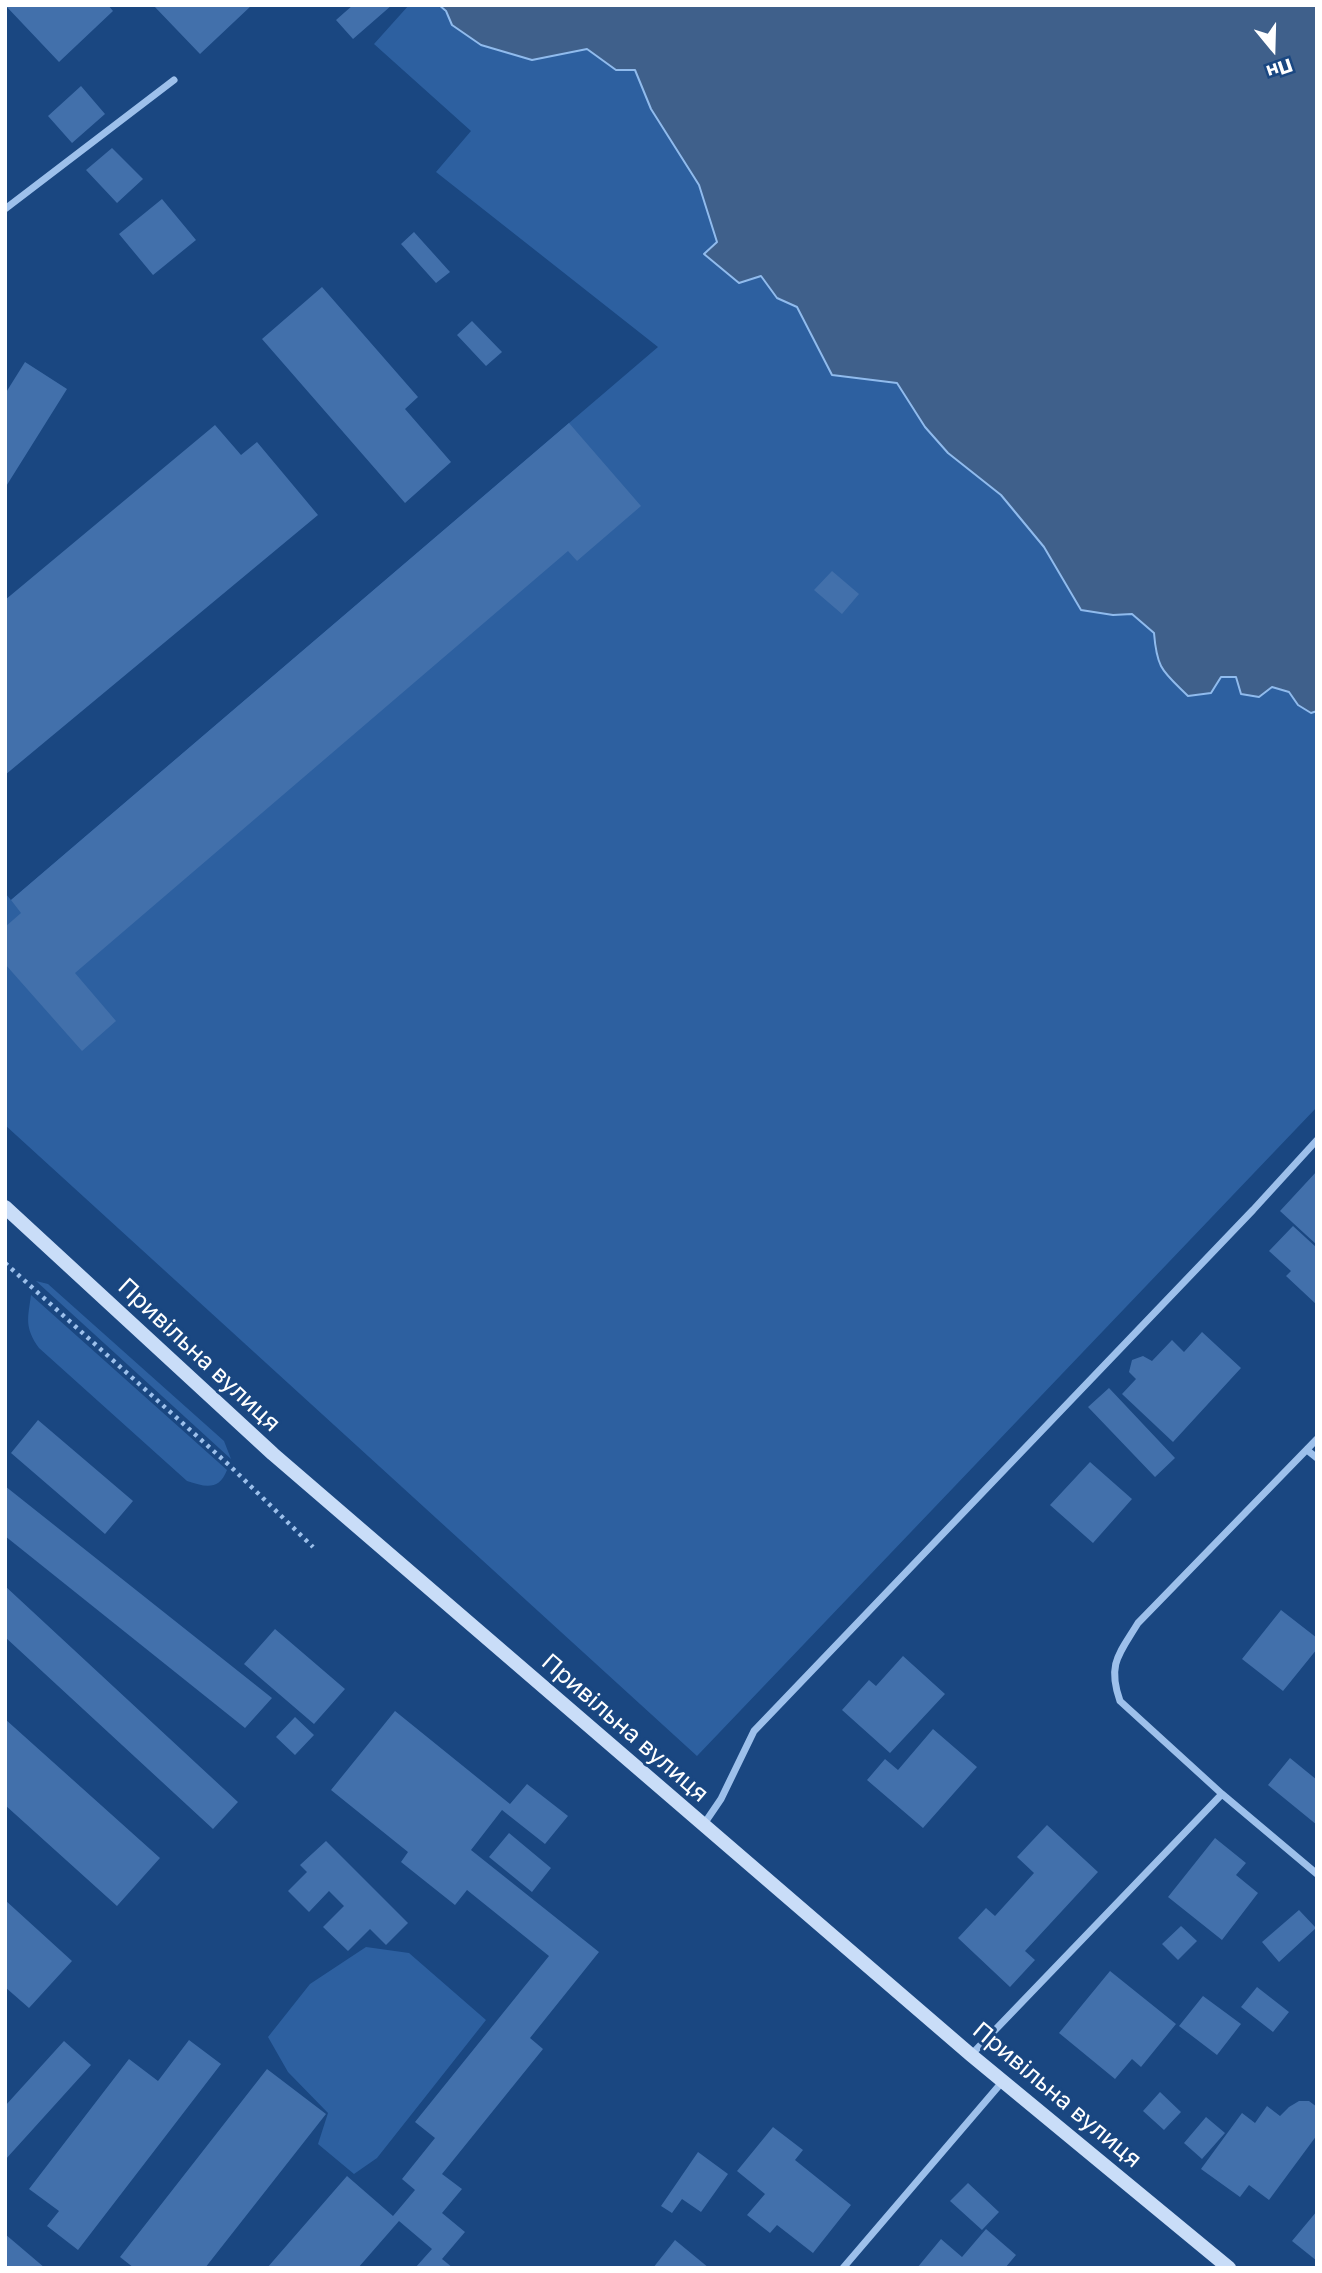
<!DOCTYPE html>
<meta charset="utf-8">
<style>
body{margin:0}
#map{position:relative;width:1322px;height:2273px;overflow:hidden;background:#1a4781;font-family:"Golos Text",sans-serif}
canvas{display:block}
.frame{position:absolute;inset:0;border:7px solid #fff;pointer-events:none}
.north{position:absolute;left:1238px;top:14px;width:70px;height:70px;-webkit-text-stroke:5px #1a4781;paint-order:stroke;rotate:161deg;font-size:19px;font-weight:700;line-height:28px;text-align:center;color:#fff}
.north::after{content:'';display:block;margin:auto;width:24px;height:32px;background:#fff;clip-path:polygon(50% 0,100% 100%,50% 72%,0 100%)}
</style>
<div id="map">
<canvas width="1322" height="2273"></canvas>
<div class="frame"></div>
<div class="north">Пн</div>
</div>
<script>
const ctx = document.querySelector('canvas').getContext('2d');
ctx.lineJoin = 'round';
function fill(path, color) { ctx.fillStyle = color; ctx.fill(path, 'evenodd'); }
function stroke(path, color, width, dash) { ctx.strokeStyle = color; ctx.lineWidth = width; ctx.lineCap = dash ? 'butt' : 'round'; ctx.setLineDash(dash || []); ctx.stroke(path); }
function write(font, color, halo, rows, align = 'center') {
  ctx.font = font + ' "Golos Text",sans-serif'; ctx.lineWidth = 6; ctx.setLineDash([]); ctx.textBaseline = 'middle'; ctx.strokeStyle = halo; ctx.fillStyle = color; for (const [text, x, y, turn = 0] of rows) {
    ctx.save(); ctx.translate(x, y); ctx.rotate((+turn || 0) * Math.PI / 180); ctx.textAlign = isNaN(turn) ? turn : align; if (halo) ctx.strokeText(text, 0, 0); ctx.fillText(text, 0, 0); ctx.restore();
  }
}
const green = new Path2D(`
 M 409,5 C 433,5 442,0 452,25 L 532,60 L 587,49 L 616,70 L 636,70 L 651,109 L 699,185 L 717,242 L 705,254 L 761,276 L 777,298 L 797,307 L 832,375 L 897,383 L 925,427 L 948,453 L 1001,495 L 1044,547 L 1080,610 L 1113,615 L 1132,614 L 1154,633 L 1155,650 L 1221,677 L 1236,677 L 1289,692 L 1298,705 L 1310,713 L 1317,711 L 1317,1107 L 697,1756 L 5,1125 L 5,893 L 11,900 L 658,347 L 436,172 L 471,131 L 374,44 Z
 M 36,1281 L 48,1284 L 224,1441 L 231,1459 Z
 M 31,1295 L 227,1470 C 219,1491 205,1487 187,1481 L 39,1348 C 24,1327 28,1318 31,1295 Z
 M 366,1947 L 409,1953 L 486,2020 L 377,2158 L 354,2174 L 318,2144 L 328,2113 L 288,2072 L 268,2037 L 310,1984 Z`);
const water = new Path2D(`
 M 439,5 L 1317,5 L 1317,711 L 1311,713 L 1298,705 L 1289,692 L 1272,687 L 1259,697 L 1241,694 L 1236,677 L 1221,677 L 1211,693 L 1188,696 C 1163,671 1157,670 1154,633 L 1132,614 L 1113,615 L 1081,610 L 1044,547 L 1001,495 L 948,453 L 925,427 L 897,383 L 832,375 L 797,307 L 777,298 L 761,276 L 739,283 L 704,254 L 717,242 L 699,185 L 651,109 L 635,70 L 616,70 L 587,49 L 532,60 L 481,45 L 452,25 L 446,11 Z`);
const building = new Path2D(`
 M 5,5 L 108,5 L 113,11 L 59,62 Z
 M 153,5 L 252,5 L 200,54 Z
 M 353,5 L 392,5 L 353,39 L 336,20 Z
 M 81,86 L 105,114 L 72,143 L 48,116 Z
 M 112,148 L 143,179 L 117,203 L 86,170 Z
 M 162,199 L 196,240 L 153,275 L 119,234 Z
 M 414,232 L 450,272 L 436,283 L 401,244 Z
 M 322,287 L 418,397 L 405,409 L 451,462 L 405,503 L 262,339 Z
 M 472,321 L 502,352 L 486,366 L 457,335 Z
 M 25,362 L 67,389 L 5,488 L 5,394 Z
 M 569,423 L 641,506 L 577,561 L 568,551 L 75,973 L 116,1021 L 82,1051 L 5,964 L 5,927 L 21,913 L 11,900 Z
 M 215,425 L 241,455 L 257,442 L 318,515 L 5,775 L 5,600 Z
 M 832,571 L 859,594 L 842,614 L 814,590 Z
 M 1317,1171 L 1317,1245 L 1280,1211 Z
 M 1293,1226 L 1317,1248 L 1317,1305 L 1286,1276 L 1291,1271 L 1269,1251 Z
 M 1202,1332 L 1241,1368 L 1173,1442 L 1122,1394 L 1136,1379 L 1129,1372 L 1132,1360 L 1143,1356 L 1152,1361 L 1172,1340 L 1184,1352 Z
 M 1109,1388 L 1175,1458 L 1155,1477 L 1088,1407 Z
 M 38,1420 L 133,1501 L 105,1534 L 11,1453 Z
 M 1090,1462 L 1132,1499 L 1093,1543 L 1050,1505 Z
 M 5,1486 L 272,1698 L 245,1728 L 5,1536 Z
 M 5,1586 L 238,1802 L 213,1829 L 5,1637 Z
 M 1281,1610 L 1317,1638 L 1317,1649 L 1283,1691 L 1242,1659 Z
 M 275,1629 L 345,1689 L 314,1724 L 244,1664 Z
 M 903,1656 L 945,1694 L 890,1753 L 842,1710 L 869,1680 L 876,1686 Z
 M 395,1711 L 510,1804 L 527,1784 L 568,1816 L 545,1844 L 502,1810 L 471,1850 L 599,1952 L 530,2038 L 543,2049 L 442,2174 L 462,2189 L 442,2213 L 465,2232 L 442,2259 L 453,2268 L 415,2268 L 432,2249 L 399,2221 L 358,2268 L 267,2268 L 347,2176 L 393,2216 L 415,2190 L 402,2179 L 435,2138 L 415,2122 L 549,1956 L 467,1890 L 455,1905 L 401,1862 L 408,1852 L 331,1790 Z
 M 295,1717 L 314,1735 L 295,1755 L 276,1737 Z
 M 5,1719 L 160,1858 L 117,1906 L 5,1805 Z
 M 933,1729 L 977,1767 L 923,1828 L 867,1780 L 885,1759 L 898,1770 Z
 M 1290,1758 L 1317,1780 L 1317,1825 L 1268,1785 Z
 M 1047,1825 L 1098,1872 L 1025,1951 L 1035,1960 L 1010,1987 L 958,1938 L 986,1908 L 995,1916 L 1034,1873 L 1017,1857 Z
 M 509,1833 L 551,1868 L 532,1892 L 489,1857 Z
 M 1215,1838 L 1246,1863 L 1236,1875 L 1258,1893 L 1222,1940 L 1168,1897 Z
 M 326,1841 L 408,1923 L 386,1945 L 370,1929 L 348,1951 L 323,1927 L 344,1906 L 329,1891 L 309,1912 L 288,1891 L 307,1872 L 300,1865 Z
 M 5,1900 L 72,1961 L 29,2008 L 5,1987 Z
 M 1299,1910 L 1316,1928 L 1279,1962 L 1262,1942 Z
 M 1181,1926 L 1197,1941 L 1178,1960 L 1162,1944 Z
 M 1110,1971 L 1176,2024 L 1141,2067 L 1132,2059 L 1115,2079 L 1059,2033 Z
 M 1257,1987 L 1289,2012 L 1273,2032 L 1241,2007 Z
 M 1203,1996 L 1241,2024 L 1217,2055 L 1179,2026 Z
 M 189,2040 L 221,2064 L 78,2250 L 47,2226 L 59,2211 L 29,2189 L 129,2059 L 158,2081 Z
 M 64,2041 L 91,2065 L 5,2160 L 5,2106 Z
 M 267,2069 L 326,2114 L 205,2268 L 134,2268 L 120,2257 Z
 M 1160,2092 L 1181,2112 L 1164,2130 L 1143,2111 Z
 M 1299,2101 L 1309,2101 L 1317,2107 L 1317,2135 L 1269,2200 L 1249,2185 L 1240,2197 L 1201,2169 L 1242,2113 L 1255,2123 L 1267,2106 L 1280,2116 L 1289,2107 Z
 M 1206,2117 L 1225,2133 L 1202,2159 L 1184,2143 Z
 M 773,2127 L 803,2150 L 795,2160 L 851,2205 L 813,2253 L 777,2225 L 770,2233 L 747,2215 L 765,2194 L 737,2171 Z
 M 698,2152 L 728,2174 L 701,2212 L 682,2199 L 672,2213 L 661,2206 Z
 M 968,2183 L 999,2212 L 982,2230 L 950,2201 Z
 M 1317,2211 L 1317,2261 L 1292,2241 Z
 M 986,2229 L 1016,2255 L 1005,2268 L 917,2268 L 941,2239 L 962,2257 Z
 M 5,2234 L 45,2268 L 5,2268 Z
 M 675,2240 L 709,2268 L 653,2268 Z`);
const path = new Path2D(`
 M 5,1263 L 229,1465 L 313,1547`);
const street = new Path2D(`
 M 5,209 L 174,80
 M 1307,1450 L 1317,1458
 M 1222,1794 L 1317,1874
 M 704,1824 L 721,1799 L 754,1731 L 1253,1210 L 1317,1140
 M 971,2055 L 1222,1794 L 1120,1701 C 1107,1664 1119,1654 1138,1623 L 1317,1439
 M 843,2268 L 1003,2081`);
const secondary = new Path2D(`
 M 5,1207 L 273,1454 L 971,2055 L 1229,2268`);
const streetNames = [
 ["Привільна вулиця",199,1355,43],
 ["Привільна вулиця",625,1728,41],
 ["Привільна вулиця",1057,2095,40]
];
fill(green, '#2d60a0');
fill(water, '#3f608b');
stroke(water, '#90bbed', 2);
fill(building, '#4270ab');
stroke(path, '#9dc0eb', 4.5, [3.5, 5]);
stroke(street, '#9dc0eb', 7);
stroke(secondary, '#c9ddf8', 14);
write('24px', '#fff', '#1a4781', streetNames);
</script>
